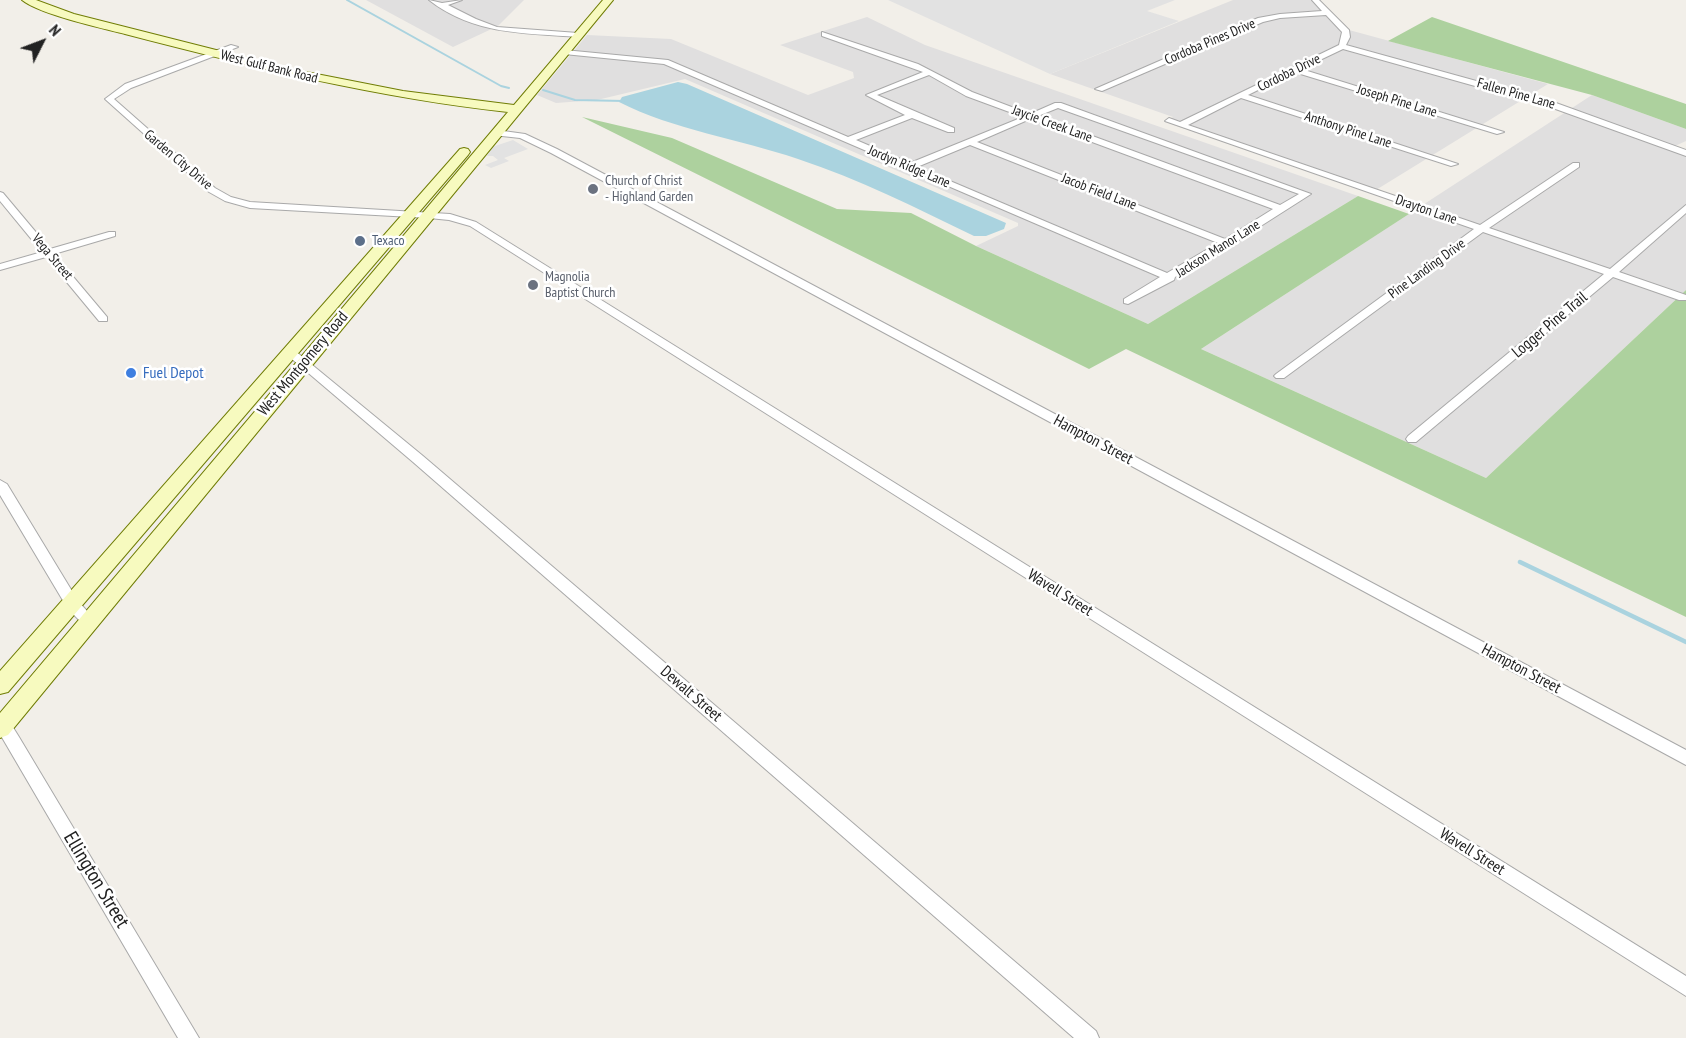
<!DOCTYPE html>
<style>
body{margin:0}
#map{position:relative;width:1686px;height:1038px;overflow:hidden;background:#f2efe9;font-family:"PT Sans Narrow",sans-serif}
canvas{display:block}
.north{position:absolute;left:12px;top:12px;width:60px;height:60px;-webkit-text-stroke:4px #fff;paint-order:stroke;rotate:48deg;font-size:16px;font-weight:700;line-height:24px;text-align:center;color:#222}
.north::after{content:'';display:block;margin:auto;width:21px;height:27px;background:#222;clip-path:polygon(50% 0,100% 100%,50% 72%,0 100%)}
</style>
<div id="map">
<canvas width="1686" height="1038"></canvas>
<div class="north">N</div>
</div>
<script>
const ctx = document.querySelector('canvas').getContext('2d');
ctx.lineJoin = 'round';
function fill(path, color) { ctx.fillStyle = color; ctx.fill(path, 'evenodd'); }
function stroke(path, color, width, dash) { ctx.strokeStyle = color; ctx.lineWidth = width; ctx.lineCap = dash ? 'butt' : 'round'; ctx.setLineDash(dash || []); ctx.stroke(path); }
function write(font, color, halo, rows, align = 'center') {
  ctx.font = font + ' "PT Sans Narrow",sans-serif'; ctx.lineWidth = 5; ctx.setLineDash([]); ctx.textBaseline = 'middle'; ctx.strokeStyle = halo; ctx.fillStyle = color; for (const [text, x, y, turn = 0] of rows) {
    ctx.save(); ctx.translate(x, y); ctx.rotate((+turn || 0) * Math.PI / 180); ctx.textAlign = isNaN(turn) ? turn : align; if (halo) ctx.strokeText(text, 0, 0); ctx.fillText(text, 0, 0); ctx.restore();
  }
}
const residential = new Path2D(`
 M 366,0 L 524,0 L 498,26 L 453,47 Z
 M 1233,0 L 1320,0 L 1349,30 L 1548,84 L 1371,193 L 1165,122 L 1173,117 L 1050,74 Z
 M 867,17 L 925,45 L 1358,196 L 1148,324 L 976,246 L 1018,226 L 1018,223 L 685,79 L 597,100 L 556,103 L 537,95 L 587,35 L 671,39 L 808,95 L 854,78 L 853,72 L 780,45 Z
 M 1592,95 L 1686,129 L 1686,141 L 1675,146 L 1686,150 L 1686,290 L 1486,478 L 1201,349 Z`);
const forest = new Path2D(`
 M 1432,17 L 1686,104 L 1686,129 L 1592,95 L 1388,41 Z
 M 582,117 L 672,138 L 837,209 L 911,213 L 976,246 L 1148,324 L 1358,196 L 1409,214 L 1201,349 L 1486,478 L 1686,290 L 1686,617 L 1126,349 L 1089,369 Z`);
const parking = new Path2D(`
 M 888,0 L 1175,0 L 1147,11 L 1179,21 L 1050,74 Z
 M 513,140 L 528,149 L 504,158 L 509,161 L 491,168 L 485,165 L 498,160 L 493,156 L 487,156 L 492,147 Z`);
const water = new Path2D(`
 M 678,82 L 687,84 L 1006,223 L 1004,229 L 986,236 L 974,236 C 916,208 859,179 798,159 C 739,139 674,130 619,102 L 622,97 Z`);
const streamFar1 = new Path2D(`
 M 347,0 L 501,86 L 509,88
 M 543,90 L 575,100 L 624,101`);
const stream = new Path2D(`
 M 1520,562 L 1686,642`);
const minor = new Path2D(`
 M 429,0 L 442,3 L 462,0 L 448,5 L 476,19 L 497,27 L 578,33 L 582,35 L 578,37 C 524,33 474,35 429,0 Z
 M 1312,0 L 1319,0 L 1349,30 L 1350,37 L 1346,45 L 1556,103 L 1686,150 L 1686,156 L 1550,107 L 1343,49 L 1301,69 L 1504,132 L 1497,134 L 1294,72 L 1248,95 L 1458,164 L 1451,166 L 1241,98 L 1188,125 L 1480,225 L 1573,163 L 1579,163 L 1579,167 L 1489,228 L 1610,269 L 1686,205 L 1686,213 L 1619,272 L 1686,295 L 1686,300 L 1679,300 L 1613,277 L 1416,442 L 1408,442 L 1406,439 L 1408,436 L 1604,274 L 1483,232 L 1284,378 L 1276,378 L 1274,376 L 1276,374 L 1474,229 L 1165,121 L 1169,118 L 1180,122 L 1339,45 L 1342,32 L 1326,15 L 1280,18 L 1263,22 L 1102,91 L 1095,89 L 1258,18 L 1280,14 L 1322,11 Z
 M 822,32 L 918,64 L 972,92 L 1030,114 L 1055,103 L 1061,103 L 1311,194 L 1231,245 L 1175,277 L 1174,280 L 1128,304 L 1124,303 L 1124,299 L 1160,277 L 664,64 L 564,54 L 560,52 L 564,50 L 668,60 L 848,137 L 905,115 L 866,95 L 923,72 L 822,36 ZM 929,75 L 966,96 L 1023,117 L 910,163 L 856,140 L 912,118 L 948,132 L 954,132 L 954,128 L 877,95 ZM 1058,108 L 1299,194 L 1280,205 L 1038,116 ZM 1030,119 L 1273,209 L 1225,239 L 977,142 ZM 970,145 L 1218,243 L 1167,273 L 917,167 Z
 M 231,45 L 238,47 L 131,88 L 114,99 L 215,188 L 231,197 L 250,202 L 450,214 L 476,222 L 1686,976 L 1686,996 L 470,226 L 449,220 L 429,218 L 250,208 L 225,201 L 209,192 L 105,99 L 125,84 Z
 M 496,130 L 525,134 L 557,149 L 1686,750 L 1686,765 L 551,153 L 520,138 L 493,135 L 493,131 Z
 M 0,192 L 3,193 L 50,249 L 109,232 L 115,232 L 115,236 L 54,254 L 107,317 L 107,321 L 99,321 L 46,257 L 0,270 L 0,264 L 42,252 L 0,201 Z
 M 290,349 L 294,350 L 423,456 L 1096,1031 L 1099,1038 L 1074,1038 L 413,462 L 286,354 L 284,352 Z
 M 0,480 L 7,484 L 78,601 L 96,621 L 94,625 L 84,625 L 68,609 L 0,495 Z
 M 0,719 L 9,721 L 19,737 L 199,1038 L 178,1038 L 0,734 Z`);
const secondary = new Path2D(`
 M 22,0 L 36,0 L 74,14 L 291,69 L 403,91 L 514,105 L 603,0 L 613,0 L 8,735 L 0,738 L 0,713 L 508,112 C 378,98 252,67 125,34 C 101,28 39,14 22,0 Z
 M 464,148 L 468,149 L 470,152 L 468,155 L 8,692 L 0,694 L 0,671 L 460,149 Z`);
const markers = [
 [593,189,6,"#6b7280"],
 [360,241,6,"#5c6f8a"],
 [533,285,6,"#6b7280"],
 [131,373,6,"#3f7fe0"]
];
const farStreetnames = [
 ["Cordoba Pines Drive",1210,42,-23],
 ["West Gulf Bank Road",269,67,14],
 ["Cordoba Drive",1289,73,-26],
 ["Fallen Pine Lane",1516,94,16],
 ["Joseph Pine Lane",1397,101,17],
 ["Jaycie Creek Lane",1052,124,20],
 ["Anthony Pine Lane",1348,130,18],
 ["Garden City Drive",178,160,40],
 ["Jordyn Ridge Lane",909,167,23],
 ["Jacob Field Lane",1099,192,21],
 ["Drayton Lane",1426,210,19],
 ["Jackson Manor Lane",1218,249,-32],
 ["Vega Street",52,257,50],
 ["Pine Landing Drive",1427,269,-36]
];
const farWorshipnames = [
 ["Church of Christ",605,181],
 ["- Highland Garden",605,197],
 ["Magnolia",545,277],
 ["Baptist Church",545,293]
];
const farServicenames = [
 ["Texaco",372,241]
];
const streetNames = [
 ["Logger Pine Trail",1550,325,-40],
 ["West Montgomery Road",303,364,-50],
 ["Hampton Street",1093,440,28],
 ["Wavell Street",1060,593,32],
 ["Hampton Street",1521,669,28],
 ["Dewalt Street",691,694,41],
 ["Wavell Street",1472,852,32]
];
const shopNames = [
 ["Fuel Depot",143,373]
];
const nearStreetnames = [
 ["Ellington Street",96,880,59]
];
fill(residential, '#e0dfdf');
fill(forest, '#add19e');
fill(parking, '#e2e2e2');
fill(water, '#aad3df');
stroke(streamFar1, '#aad3df', 2);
stroke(stream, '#aad3df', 4.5);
stroke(minor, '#a9a9a9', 2);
stroke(secondary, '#707d05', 2);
fill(minor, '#fff');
fill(secondary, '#f7fabf');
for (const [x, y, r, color] of markers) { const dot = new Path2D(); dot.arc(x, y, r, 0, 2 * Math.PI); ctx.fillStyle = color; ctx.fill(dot); stroke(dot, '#fff', 2); }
write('14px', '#222', '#fff', farStreetnames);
write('14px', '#5b616d', '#fff', farWorshipnames, 'left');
write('14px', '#4e5e75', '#fff', farServicenames, 'left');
write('16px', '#222', '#fff', streetNames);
write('16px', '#366cbe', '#fff', shopNames, 'left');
write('20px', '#222', '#fff', nearStreetnames);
</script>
